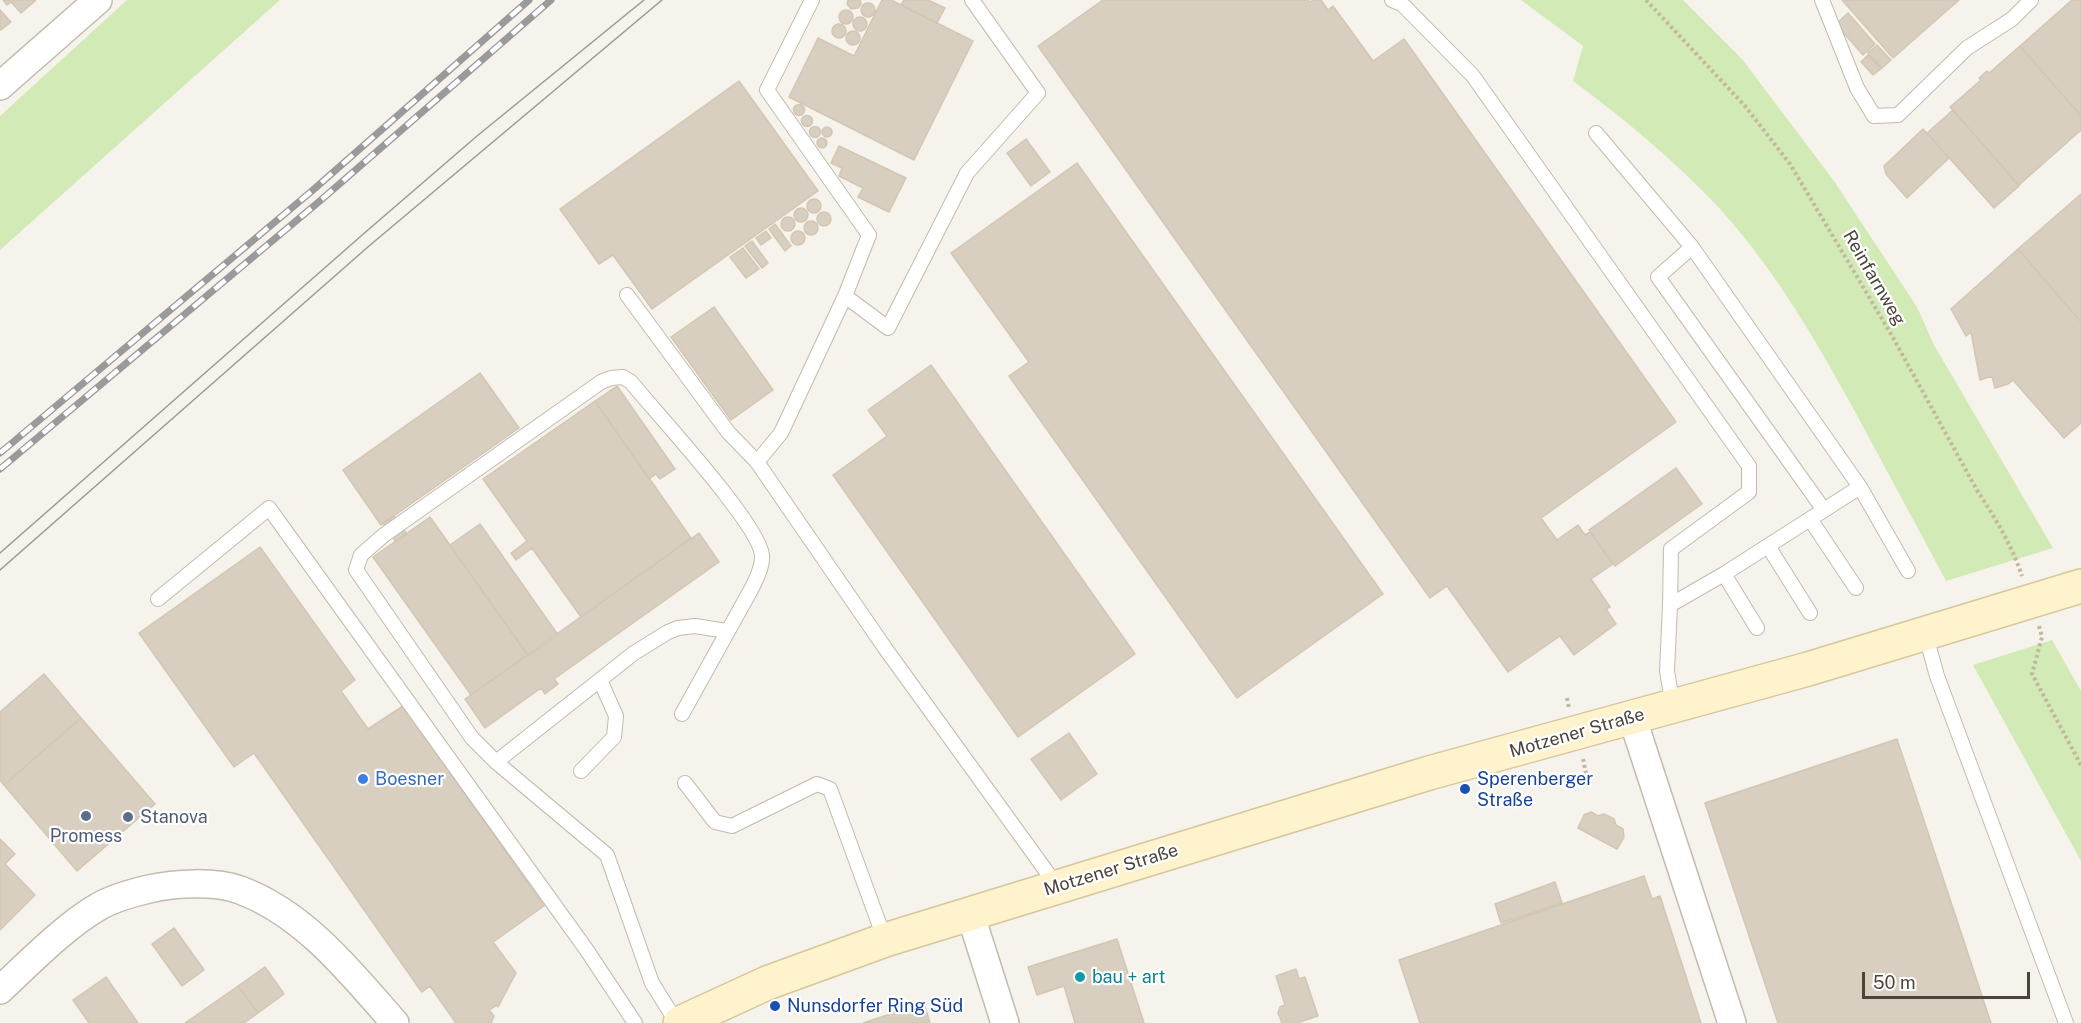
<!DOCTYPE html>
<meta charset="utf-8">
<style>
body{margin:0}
#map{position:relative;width:2081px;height:1023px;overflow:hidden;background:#f6f3ec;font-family:"Public Sans",sans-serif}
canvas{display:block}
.scale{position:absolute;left:1862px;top:972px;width:168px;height:27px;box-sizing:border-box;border:3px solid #4b4439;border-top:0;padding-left:8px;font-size:18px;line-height:21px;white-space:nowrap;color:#4b4439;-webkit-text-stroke:4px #fff;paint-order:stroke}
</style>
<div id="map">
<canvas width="2081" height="1023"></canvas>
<div class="scale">50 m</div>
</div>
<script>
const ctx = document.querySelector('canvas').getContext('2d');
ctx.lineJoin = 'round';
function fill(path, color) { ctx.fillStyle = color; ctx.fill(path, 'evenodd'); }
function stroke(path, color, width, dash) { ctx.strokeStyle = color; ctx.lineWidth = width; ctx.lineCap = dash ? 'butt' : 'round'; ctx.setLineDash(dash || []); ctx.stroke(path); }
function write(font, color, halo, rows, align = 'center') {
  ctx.font = font + ' "Public Sans",sans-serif'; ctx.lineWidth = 4.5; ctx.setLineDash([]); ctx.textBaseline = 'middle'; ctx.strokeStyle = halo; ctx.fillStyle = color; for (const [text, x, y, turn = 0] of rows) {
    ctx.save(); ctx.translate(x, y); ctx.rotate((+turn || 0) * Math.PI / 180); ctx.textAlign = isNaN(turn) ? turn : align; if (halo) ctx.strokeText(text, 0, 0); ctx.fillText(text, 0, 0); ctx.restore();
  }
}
const green = new Path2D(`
 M 127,0 L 280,0 L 0,250 L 0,116 Z
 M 1521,0 L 1683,0 L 1742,59 L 1834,181 L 1917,307 L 1934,345 L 2053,548 L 1946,581 C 1918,528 1889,475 1860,421 C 1820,347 1777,272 1720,209 C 1675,161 1626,120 1573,81 L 1583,46 Z
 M 2052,640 L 2081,691 L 2081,861 L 1973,665 Z`);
const building = new Path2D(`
 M 3,0 L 36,0 L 21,13 L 11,2 L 7,5 Z
 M 848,0 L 860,0 L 861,4 L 858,8 L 851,9 L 847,4 Z
 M 882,0 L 891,0 L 973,41 L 914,160 L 789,97 L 818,38 L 854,56 Z
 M 904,0 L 928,0 L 945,8 L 937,23 L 901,5 Z
 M 1103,0 L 1308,0 L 1310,2 L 1313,0 L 1321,0 L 1328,10 L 1333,6 L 1373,61 L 1404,39 L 1676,422 L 1541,518 L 1557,540 L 1578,525 L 1585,535 L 1590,532 L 1613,564 L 1591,579 L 1610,607 L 1606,609 L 1616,624 L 1574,655 L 1560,636 L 1508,672 L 1447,586 L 1430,598 L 1038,46 Z
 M 1842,0 L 1959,0 L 1893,58 Z
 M 2072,0 L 2081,0 L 2081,116 L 2020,46 Z
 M861 10a7 7 0 1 1 14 0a7 7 0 1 1-14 0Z
 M 0,10 L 11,22 L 1,30 L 0,30 Z
 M839 17a7 7 0 1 1 14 0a7 7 0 1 1-14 0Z
 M 1848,13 L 1875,44 L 1863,55 L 1836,24 Z
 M853 24a7 7 0 1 1 14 0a7 7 0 1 1-14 0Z
 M832 31a7 7 0 1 1 14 0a7 7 0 1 1-14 0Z
 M846 38a7 7 0 1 1 14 0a7 7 0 1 1-14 0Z
 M 1877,45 L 1891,60 L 1882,68 L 1868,53 Z
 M 2020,46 L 2081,116 L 2081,130 L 2019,185 L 1950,107 L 1981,80 L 1979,78 L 1987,71 L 1989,73 Z
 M 1868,55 L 1881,69 L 1873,75 L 1861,62 Z
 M 739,81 L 818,191 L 652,309 L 613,255 L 599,264 L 560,209 Z
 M793.5 110a5.5 5.5 0 1 1 11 0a5.5 5.5 0 1 1-11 0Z
 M 1953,110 L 2019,186 L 1994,208 L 1927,133 Z
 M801.5 121a5.5 5.5 0 1 1 11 0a5.5 5.5 0 1 1-11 0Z
 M809.5 132a5.5 5.5 0 1 1 11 0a5.5 5.5 0 1 1-11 0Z
 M822 132a5 5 0 1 1 10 0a5 5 0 1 1-10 0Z
 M 1923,129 L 1949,158 L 1907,198 L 1886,174 L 1884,166 Z
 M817 143a5 5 0 1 1 10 0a5 5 0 1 1-10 0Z
 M 1026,139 L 1050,172 L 1031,186 L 1007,153 Z
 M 839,146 L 906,178 L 889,212 L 858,197 L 863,188 L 839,176 L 842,168 L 831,163 Z
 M 1077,163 L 1383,594 L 1237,698 L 1009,376 L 1029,362 L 951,253 Z
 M 2081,194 L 2081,322 L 2018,249 Z
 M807 206a7 7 0 1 1 14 0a7 7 0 1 1-14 0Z
 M794 215a7 7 0 1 1 14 0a7 7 0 1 1-14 0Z
 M817 219a7 7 0 1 1 14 0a7 7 0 1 1-14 0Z
 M781 224a7 7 0 1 1 14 0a7 7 0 1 1-14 0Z
 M804 228a7 7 0 1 1 14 0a7 7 0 1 1-14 0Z
 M 775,224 L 791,246 L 785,251 L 769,229 Z
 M 766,231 L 771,238 L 761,245 L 756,238 Z
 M791 238a7 7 0 1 1 14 0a7 7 0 1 1-14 0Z
 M 752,241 L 768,263 L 762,268 L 745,246 Z
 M 743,248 L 759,269 L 746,278 L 730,257 Z
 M 2018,249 L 2081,322 L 2081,423 L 2064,438 L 2013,380 L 2008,384 L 1995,388 L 1992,376 L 1980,380 L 1971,332 L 1966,336 L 1951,309 Z
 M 714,307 L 773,390 L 731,420 L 671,337 Z
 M 931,365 L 1135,654 L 1018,737 L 833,475 L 887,436 L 868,410 Z
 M 480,373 L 519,428 L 381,525 L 343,470 Z
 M 617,386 L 675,469 L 660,479 L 656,474 L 649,479 L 595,401 Z
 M 595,401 L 691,538 L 581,617 L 532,548 L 516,560 L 511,553 L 527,541 L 483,479 Z
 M 1676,468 L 1702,504 L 1615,566 L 1589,530 Z
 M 394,516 L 407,534 L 396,542 L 383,523 Z
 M 430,517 L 528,655 L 471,695 L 373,557 Z
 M 480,524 L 558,635 L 528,656 L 450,545 Z
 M 699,533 L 719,562 L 554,679 L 558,684 L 545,694 L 541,688 L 485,728 L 465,699 Z
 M 260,547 L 355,680 L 341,691 L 368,729 L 403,706 L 544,906 L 493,942 L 516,973 L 498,1007 L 497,1005 L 489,1010 L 494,1016 L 491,1023 L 456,1023 L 430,986 L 422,992 L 421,991 L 254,753 L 234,767 L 139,633 Z
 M 44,674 L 81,718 L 4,785 L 0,780 L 0,712 Z
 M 81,718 L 155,804 L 77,871 L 4,785 Z
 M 1069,733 L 1097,774 L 1061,800 L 1031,759 Z
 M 1897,739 L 1991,1023 L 1778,1023 L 1705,803 Z
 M 1591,812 L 1598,816 L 1604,814 L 1614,819 L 1616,825 L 1623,829 L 1624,837 L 1617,849 L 1578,828 L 1584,815 Z
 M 0,839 L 15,854 L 5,864 L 35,895 L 0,930 Z
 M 1644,876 L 1652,899 L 1660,896 L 1701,1023 L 1420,1023 L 1399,960 Z
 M 1555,882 L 1562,903 L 1501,923 L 1495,904 Z
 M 174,928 L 204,970 L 182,986 L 152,944 Z
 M 1117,939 L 1144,1023 L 1075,1023 L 1064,986 L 1037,995 L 1028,967 Z
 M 265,967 L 284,994 L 258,1013 L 238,986 Z
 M 1296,969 L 1299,979 L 1305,977 L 1318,1016 L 1297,1023 L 1282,1023 L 1278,1013 L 1280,1007 L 1285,1005 L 1276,976 Z
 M 106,977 L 138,1023 L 89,1023 L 73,1000 Z
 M 238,986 L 258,1013 L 244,1023 L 185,1023 Z
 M 924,1003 L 930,1023 L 863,1023 Z`);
const path = new Path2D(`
 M 1646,0 L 1745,106 L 1790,164 L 1891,334 L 1978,492 C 1996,519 2012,546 2022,576
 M 2039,626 L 2042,637 L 2032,674 L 2081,765
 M 1567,698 L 1569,708
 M 1583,759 L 1586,773`);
const lane = new Path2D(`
 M 1392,0 L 1402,4 L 1473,76 L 1749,466 L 1749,492 L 1671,549 L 1670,605
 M 1822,0 L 1857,88 L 1874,116 L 1898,115 L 1967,48 L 2012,19 L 2031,0
 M 1596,133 L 1692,247 L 1860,487 L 1724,574 L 1670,605 L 1667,671 L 1673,707
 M 1692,247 L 1658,277 L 1824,510
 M 627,295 L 728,432 L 757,462 L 885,648 L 1057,886
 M 845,296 L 888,328 L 967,173 L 1038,93 L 972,0
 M 757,462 L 781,433 L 845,296 L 869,235 L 767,90 L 812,0
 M 1860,487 L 1908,571
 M 1810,519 L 1856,588
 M 1768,546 L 1810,613
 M 1724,574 L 1757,628
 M 158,599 L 269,508 L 586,949 L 635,1023
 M 1925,633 L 1937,676 L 2066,1023
 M 496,762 L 634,653 L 668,632 L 678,628 L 695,626 L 727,631
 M 581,771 L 614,737 L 616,716 L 600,680
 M 685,783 L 715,822 L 732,826 L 817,784 L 830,789 L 885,940
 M 677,1023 L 652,983 L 607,855 L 496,762 L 472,738 L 356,570 L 361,555 L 384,535 L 601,382 L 611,378 L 623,377 L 631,382 C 656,413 759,524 762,555 C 763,566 757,577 753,586 L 682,714`);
const street = new Path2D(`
 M 0,86 L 98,0
 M 1632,717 L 1732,1023
 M 970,913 L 1005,1023
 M 0,990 C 28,964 65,926 98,907 C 113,898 132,893 149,889 C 174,883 216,881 240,890 C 305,914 351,973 395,1023`);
const secondary = new Path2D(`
 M 680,1023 L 767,983 L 885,940 L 1429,773 L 1808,669 L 2081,586`);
const tram = new Path2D(`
 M 0,553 L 361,236 L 477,136 L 644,0
 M 0,570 L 369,246 L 662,0`);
const rail = new Path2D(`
 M 0,453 L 313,190 L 529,0
 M 0,469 L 321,200 L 551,0`);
const markers = [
 [363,779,6,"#3f7fe0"],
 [1465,789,6,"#1a4fb4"],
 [86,816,6,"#5c6f8a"],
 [128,817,6,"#5c6f8a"],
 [1080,977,6,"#0f9aa8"],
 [775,1006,6,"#1a4fb4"]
];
const streetNames = [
 ["Reinfarnweg",1874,278,60],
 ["Motzener Straße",1577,733,-16],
 ["Motzener Straße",1111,870,-17]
];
const shopNames = [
 ["Boesner",375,779]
];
const transitNames = [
 ["Sperenberger",1477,779],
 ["Straße",1477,800],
 ["Nunsdorfer Ring Süd",787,1006]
];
const serviceNames = [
 ["Stanova",140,817],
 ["Promess",86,836,"center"]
];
const cultureNames = [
 ["bau + art",1092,977]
];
fill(green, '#d2eab5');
fill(building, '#d8cfc1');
stroke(building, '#d3c7b4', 1.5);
stroke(lane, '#c2bbae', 16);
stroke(street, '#c2bbae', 30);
stroke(secondary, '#d6c79b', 36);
stroke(path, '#c4b79f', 4, [3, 3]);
stroke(lane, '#fff', 14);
stroke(street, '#fff', 27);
stroke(secondary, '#fff3cd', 33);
stroke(tram, '#9a9a9a', 1.5);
stroke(rail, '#9a9a9a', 7);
stroke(rail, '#fff', 4.5, [14]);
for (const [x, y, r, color] of markers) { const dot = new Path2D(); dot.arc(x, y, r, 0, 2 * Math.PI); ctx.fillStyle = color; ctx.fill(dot); stroke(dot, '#fff', 2); }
write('18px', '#4b4439', '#fff', streetNames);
write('18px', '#366cbe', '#fff', shopNames, 'left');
write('18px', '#164399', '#fff', transitNames, 'left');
write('18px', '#4e5e75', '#fff', serviceNames, 'left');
write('18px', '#0d838f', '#fff', cultureNames, 'left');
</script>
